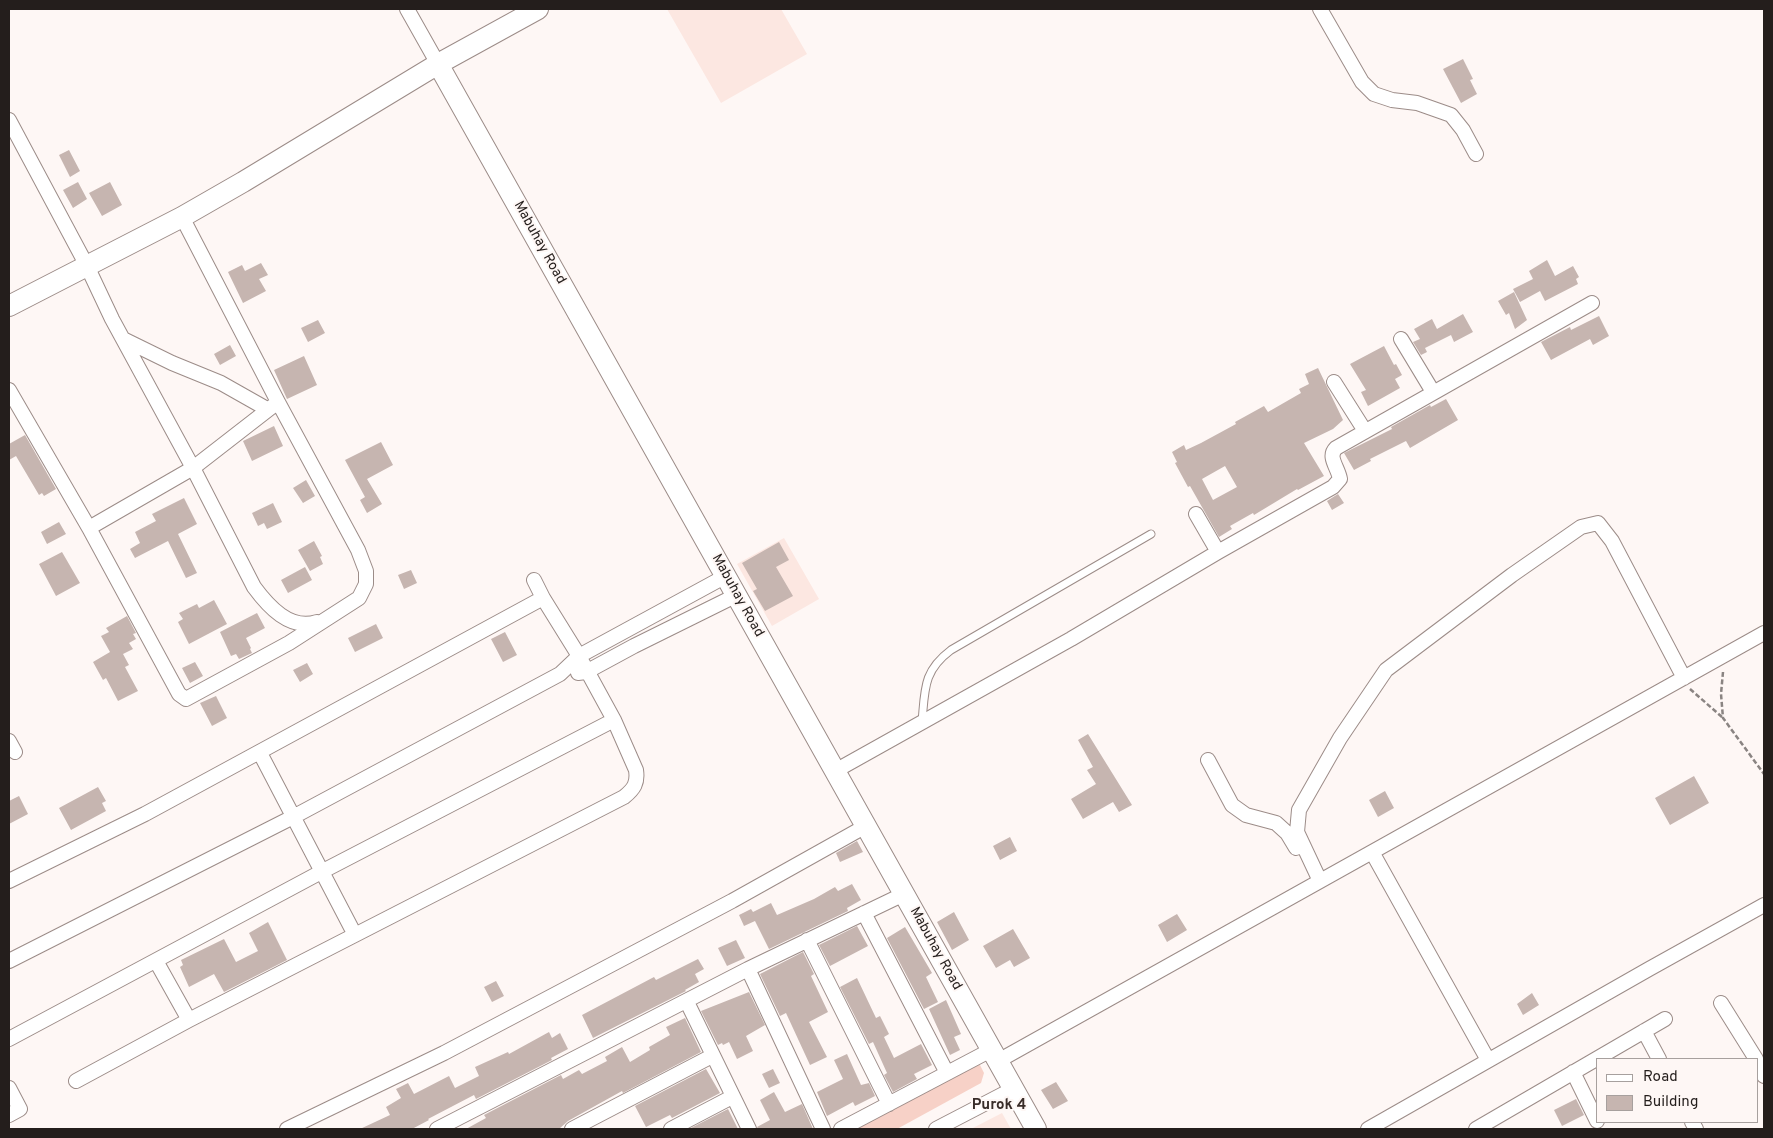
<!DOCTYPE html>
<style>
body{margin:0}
#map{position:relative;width:1773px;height:1138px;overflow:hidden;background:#fef7f5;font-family:Overpass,sans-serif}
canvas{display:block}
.frame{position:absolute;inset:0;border:10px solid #241e1c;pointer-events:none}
.legend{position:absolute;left:1596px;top:1058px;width:162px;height:65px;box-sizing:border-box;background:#fef7f5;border:1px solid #a7a09e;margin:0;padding:6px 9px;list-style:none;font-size:15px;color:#241e1c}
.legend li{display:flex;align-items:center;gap:10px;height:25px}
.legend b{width:25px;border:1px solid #a7a09e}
</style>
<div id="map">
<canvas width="1773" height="1138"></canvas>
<div class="frame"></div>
<ul class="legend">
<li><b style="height:6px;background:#fff"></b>Road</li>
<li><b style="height:14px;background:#c6b5b0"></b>Building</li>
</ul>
</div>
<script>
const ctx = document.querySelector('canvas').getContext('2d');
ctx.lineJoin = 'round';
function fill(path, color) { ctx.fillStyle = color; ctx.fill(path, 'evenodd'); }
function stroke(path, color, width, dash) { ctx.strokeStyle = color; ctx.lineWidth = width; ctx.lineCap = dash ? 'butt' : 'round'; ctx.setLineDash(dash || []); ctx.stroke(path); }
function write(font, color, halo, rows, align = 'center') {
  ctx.font = font + ' Overpass,sans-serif'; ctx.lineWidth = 4; ctx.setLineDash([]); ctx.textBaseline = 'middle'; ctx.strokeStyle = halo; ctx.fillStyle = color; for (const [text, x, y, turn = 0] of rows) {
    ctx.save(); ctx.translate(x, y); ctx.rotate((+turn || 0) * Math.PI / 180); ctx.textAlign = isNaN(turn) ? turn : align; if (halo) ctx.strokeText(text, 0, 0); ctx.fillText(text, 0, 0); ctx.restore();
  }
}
const built = new Path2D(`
 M 667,9 L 781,9 L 807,54 L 721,103 Z
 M 784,538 L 819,599 L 772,626 L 737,564 Z
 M 1002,1113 L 1011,1129 L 971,1129 Z`);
const green = new Path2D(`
 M 980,1065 L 984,1073 L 981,1083 L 897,1129 L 854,1129 L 969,1066 Z`);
const building = new Path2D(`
 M 1463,59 L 1473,79 L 1470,80 L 1477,94 L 1461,103 L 1443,69 Z
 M 69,150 L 80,171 L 70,177 L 59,155 Z
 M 78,182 L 87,199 L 73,208 L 63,190 Z
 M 110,182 L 122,205 L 102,216 L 89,193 Z
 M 1547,260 L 1555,276 L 1573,266 L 1579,277 L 1576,279 L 1578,284 L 1545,301 L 1540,291 L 1520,302 L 1513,289 L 1533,279 L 1529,271 Z
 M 261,263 L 268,275 L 259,279 L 266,291 L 243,303 L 228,272 L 242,265 L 245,271 Z
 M 1514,292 L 1527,320 L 1515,329 L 1509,313 L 1506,315 L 1498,301 Z
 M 1463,314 L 1473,332 L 1454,342 L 1451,335 L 1425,348 L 1427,352 L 1421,355 L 1413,342 L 1420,339 L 1414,329 L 1432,319 L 1437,329 Z
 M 1599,316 L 1609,336 L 1593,345 L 1590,339 L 1551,360 L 1541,342 L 1570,327 L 1571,330 Z
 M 318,320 L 325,333 L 308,342 L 301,328 Z
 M 230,345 L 236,356 L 220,365 L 214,354 Z
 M 1384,346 L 1394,365 L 1396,364 L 1402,375 L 1395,379 L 1400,388 L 1368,406 L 1361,392 L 1366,390 L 1350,364 Z
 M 304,356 L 317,385 L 287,399 L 274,370 Z
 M 1318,368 L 1343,420 L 1333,429 L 1304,443 L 1324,476 L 1298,490 L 1297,489 L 1254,515 L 1253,513 L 1230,526 L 1232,529 L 1219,537 L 1190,486 L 1188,487 L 1175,463 L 1177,462 L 1172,452 L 1184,445 L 1186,450 L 1201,443 L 1236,424 L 1235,422 L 1264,406 L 1268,412 L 1301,393 L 1299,389 L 1309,384 L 1305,374 ZM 1225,466 L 1237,487 L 1213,500 L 1202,479 Z
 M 1446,399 L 1458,420 L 1410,448 L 1406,441 L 1370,459 L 1371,461 L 1354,470 L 1344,453 L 1392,429 L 1391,427 L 1430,405 L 1431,407 Z
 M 274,426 L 283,446 L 252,461 L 243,441 Z
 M 25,435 L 56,489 L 44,496 L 42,493 L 39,495 L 16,456 L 9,460 L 9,444 Z
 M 381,442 L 393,465 L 367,479 L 382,504 L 367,513 L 360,500 L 365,497 L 345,460 Z
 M 306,480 L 315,496 L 303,503 L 293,488 Z
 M 1338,494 L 1344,503 L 1332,510 L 1327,501 Z
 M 184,498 L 197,524 L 178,534 L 197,573 L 186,578 L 168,541 L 135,558 L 130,549 L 140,543 L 135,532 L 156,521 L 152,514 Z
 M 273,503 L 282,522 L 267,529 L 264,523 L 258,526 L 252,513 Z
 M 59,522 L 66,534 L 47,544 L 41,532 Z
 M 314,541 L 322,556 L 320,557 L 323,564 L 310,571 L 298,550 Z
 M 779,542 L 789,560 L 776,567 L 793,596 L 765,611 L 753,591 L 757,589 L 742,563 Z
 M 62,552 L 80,583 L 56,596 L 39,564 Z
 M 305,567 L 312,580 L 288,593 L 281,580 Z
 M 411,570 L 417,583 L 404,589 L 398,575 Z
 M 214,600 L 227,624 L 189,644 L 178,622 L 183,619 L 179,613 L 197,604 L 199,608 Z
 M 257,613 L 265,628 L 246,638 L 251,648 L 250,649 L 252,653 L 239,659 L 236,654 L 231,656 L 220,632 Z
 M 127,616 L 136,633 L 133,634 L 136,639 L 129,643 L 133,649 L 123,654 L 129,665 L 125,667 L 138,691 L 118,701 L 106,678 L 103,680 L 93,662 L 110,652 L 101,636 L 109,632 L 106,628 Z
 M 376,624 L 383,638 L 355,652 L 348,638 Z
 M 505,632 L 517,655 L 503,662 L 491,639 Z
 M 195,662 L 203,676 L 190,683 L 182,668 Z
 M 307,663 L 313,674 L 300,682 L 293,670 Z
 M 216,696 L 227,718 L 212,726 L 200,703 Z
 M 1088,734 L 1132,805 L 1119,812 L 1113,802 L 1083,819 L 1071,799 L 1096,784 L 1087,770 L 1093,767 L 1078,740 Z
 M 1694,776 L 1709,803 L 1670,825 L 1655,798 Z
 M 98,787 L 106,801 L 102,803 L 106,811 L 71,830 L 59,808 Z
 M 1385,791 L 1394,808 L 1378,817 L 1369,800 Z
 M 19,796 L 28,814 L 9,824 L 9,801 Z
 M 1010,837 L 1017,851 L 1000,860 L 993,846 Z
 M 857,841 L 863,852 L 840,862 L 836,853 Z
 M 852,884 L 861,900 L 847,908 L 848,911 L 769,949 L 755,921 L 744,926 L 739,915 L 751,909 L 753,912 L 771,903 L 777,915 L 814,899 L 835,887 L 838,891 Z
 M 954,912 L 969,940 L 952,950 L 937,922 Z
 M 1177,914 L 1187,930 L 1167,942 L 1158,925 Z
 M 268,922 L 287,960 L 224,992 L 214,974 L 189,987 L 180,967 L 183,965 L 181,960 L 224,939 L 236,962 L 258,951 L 249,933 Z
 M 857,926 L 868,946 L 830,966 L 819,945 Z
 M 905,927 L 932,973 L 926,977 L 938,1002 L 924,1009 L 887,938 Z
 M 1013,929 L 1030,958 L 1014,967 L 1010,960 L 996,968 L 983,946 Z
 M 736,940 L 745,958 L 727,966 L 718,948 Z
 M 803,952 L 814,974 L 811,976 L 828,1012 L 809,1022 L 827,1057 L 810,1065 L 786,1013 L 780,1016 L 760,974 Z
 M 698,959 L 704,969 L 695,974 L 699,982 L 685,990 L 686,991 L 593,1038 L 582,1015 L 654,977 L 656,980 Z
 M 857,978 L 876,1018 L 880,1016 L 889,1034 L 884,1037 L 894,1058 L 921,1044 L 932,1065 L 914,1074 L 917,1079 L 893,1092 L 884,1075 L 887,1073 L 873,1042 L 869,1044 L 840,987 Z
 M 496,981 L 504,996 L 492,1002 L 484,987 Z
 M 749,992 L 765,1025 L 746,1036 L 753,1051 L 737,1059 L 729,1042 L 723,1045 L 722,1043 L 718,1045 L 701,1011 Z
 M 1532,993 L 1539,1005 L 1523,1015 L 1517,1004 Z
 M 946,1000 L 961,1034 L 954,1037 L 960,1050 L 950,1055 L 929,1009 Z
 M 685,1018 L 701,1052 L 623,1093 L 622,1091 L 568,1121 L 559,1129 L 466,1129 L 486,1118 L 484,1115 L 561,1075 L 563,1079 L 579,1070 L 582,1074 L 607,1061 L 605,1057 L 622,1047 L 630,1062 L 650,1050 L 649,1047 L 670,1035 L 666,1027 Z
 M 549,1032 L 552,1038 L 560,1033 L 568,1049 L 551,1058 L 552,1060 L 476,1099 L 474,1095 L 428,1119 L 429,1120 L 412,1129 L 360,1129 L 390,1115 L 386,1107 L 401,1098 L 396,1089 L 408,1083 L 414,1094 L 449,1076 L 455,1088 L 479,1076 L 475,1067 L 508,1052 L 509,1054 Z
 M 847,1054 L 861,1085 L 869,1083 L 875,1096 L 855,1106 L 853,1102 L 827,1116 L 817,1092 L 843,1079 L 834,1060 Z
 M 706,1069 L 720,1093 L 672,1118 L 670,1115 L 646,1127 L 635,1106 Z
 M 773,1069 L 780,1083 L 769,1088 L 762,1074 Z
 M 1056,1082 L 1068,1101 L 1053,1109 L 1041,1090 Z
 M 774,1092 L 785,1112 L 802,1104 L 813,1129 L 758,1129 L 757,1127 L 770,1120 L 760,1100 Z
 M 1576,1099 L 1584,1115 L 1562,1126 L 1554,1110 Z
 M 728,1109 L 738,1129 L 689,1129 Z`);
const path = new Path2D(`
 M 1723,672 L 1721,694 L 1723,718 L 1764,774
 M 1690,689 L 1722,717`);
const lane = new Path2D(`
 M 922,722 C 925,689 923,671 951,650 L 1151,534`);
const street = new Path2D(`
 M 407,9 L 438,64
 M 1320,9 L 1362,82 L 1374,94 L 1392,100 L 1417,103 L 1451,115 L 1463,130 L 1476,154
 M 9,120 L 87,266 L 112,319 L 193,468 L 254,587 C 268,606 290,631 317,622
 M 123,339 L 172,363 L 221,383 L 267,409
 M 1401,339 L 1433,392
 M 1334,382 L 1365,431
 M 9,390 L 89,528 L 179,694 L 186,699 L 289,643 L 359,598 L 366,584 L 366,571 L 358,550 L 278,402 L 182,217
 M 1196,514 L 1218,552
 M 89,528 L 193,468 L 278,402
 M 578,673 L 586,672 L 634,646 L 737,595
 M 9,741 L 15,752
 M 260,753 L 355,935
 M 1208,760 L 1232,805 L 1246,815 L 1276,823 L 1287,833 L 1296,848
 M 835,771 L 1071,639 L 1218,552 L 1333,487 L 1340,479 C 1338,467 1327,457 1336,448 L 1592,303
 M 1372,852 L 1488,1060
 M 9,881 L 145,814 L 543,598 L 534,580
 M 1320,881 L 1297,832 L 1299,810 L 1340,738 L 1386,670 L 1512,575 L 1581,527 L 1598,523 L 1612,541 L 1684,678
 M 864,913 L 947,1073
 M 807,940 L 889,1104
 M 9,961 L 293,817 L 560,674 L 579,656 L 726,576
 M 156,961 L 189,1020
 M 748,969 L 823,1129
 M 687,1002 L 749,1129
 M 1721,1003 L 1756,1059
 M 1644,1031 L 1659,1059
 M 9,1039 L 323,871 L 614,720
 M 998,1061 L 1764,633
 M 1757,1061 L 1764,1076
 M 1573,1072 L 1597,1121
 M 76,1081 L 189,1020 L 624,797 C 634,789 638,783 636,770 L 614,720 L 579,656 L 543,598
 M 9,1088 L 20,1109 L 9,1115
 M 1692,1122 L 1696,1129
 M 287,1129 L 444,1053 L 732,901 L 866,826
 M 437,1129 L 748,969 L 904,894
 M 572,1129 L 712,1056
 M 671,1129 L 732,1097
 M 841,1129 L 991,1050
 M 936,1129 L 1013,1089
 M 1368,1129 L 1649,969 L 1764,905
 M 1476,1129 L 1665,1019`);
const secondary = new Path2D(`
 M 438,64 L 1036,1129
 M 9,306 L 182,217 L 243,182 L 438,64 L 538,9`);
const streetNames = [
 ["Mabuhay Road",539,243,61],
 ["Mabuhay Road",737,596,61],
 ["Mabuhay Road",935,949,61]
];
const neighbourhoodNames = [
 ["Purok 4",999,1106]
];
fill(built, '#fce7e1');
fill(green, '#f7d1c7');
fill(building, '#c6b5b0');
stroke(lane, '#9c8c88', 9);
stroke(street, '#9c8c88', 16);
stroke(secondary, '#9c8c88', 22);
stroke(path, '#8a8482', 2.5, [5, 2.5]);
stroke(lane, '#fff', 7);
stroke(street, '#fff', 14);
stroke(secondary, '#fff', 20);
write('14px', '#241e1c', '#fef7f5', streetNames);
write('bold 15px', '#382c28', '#fef7f5', neighbourhoodNames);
</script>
